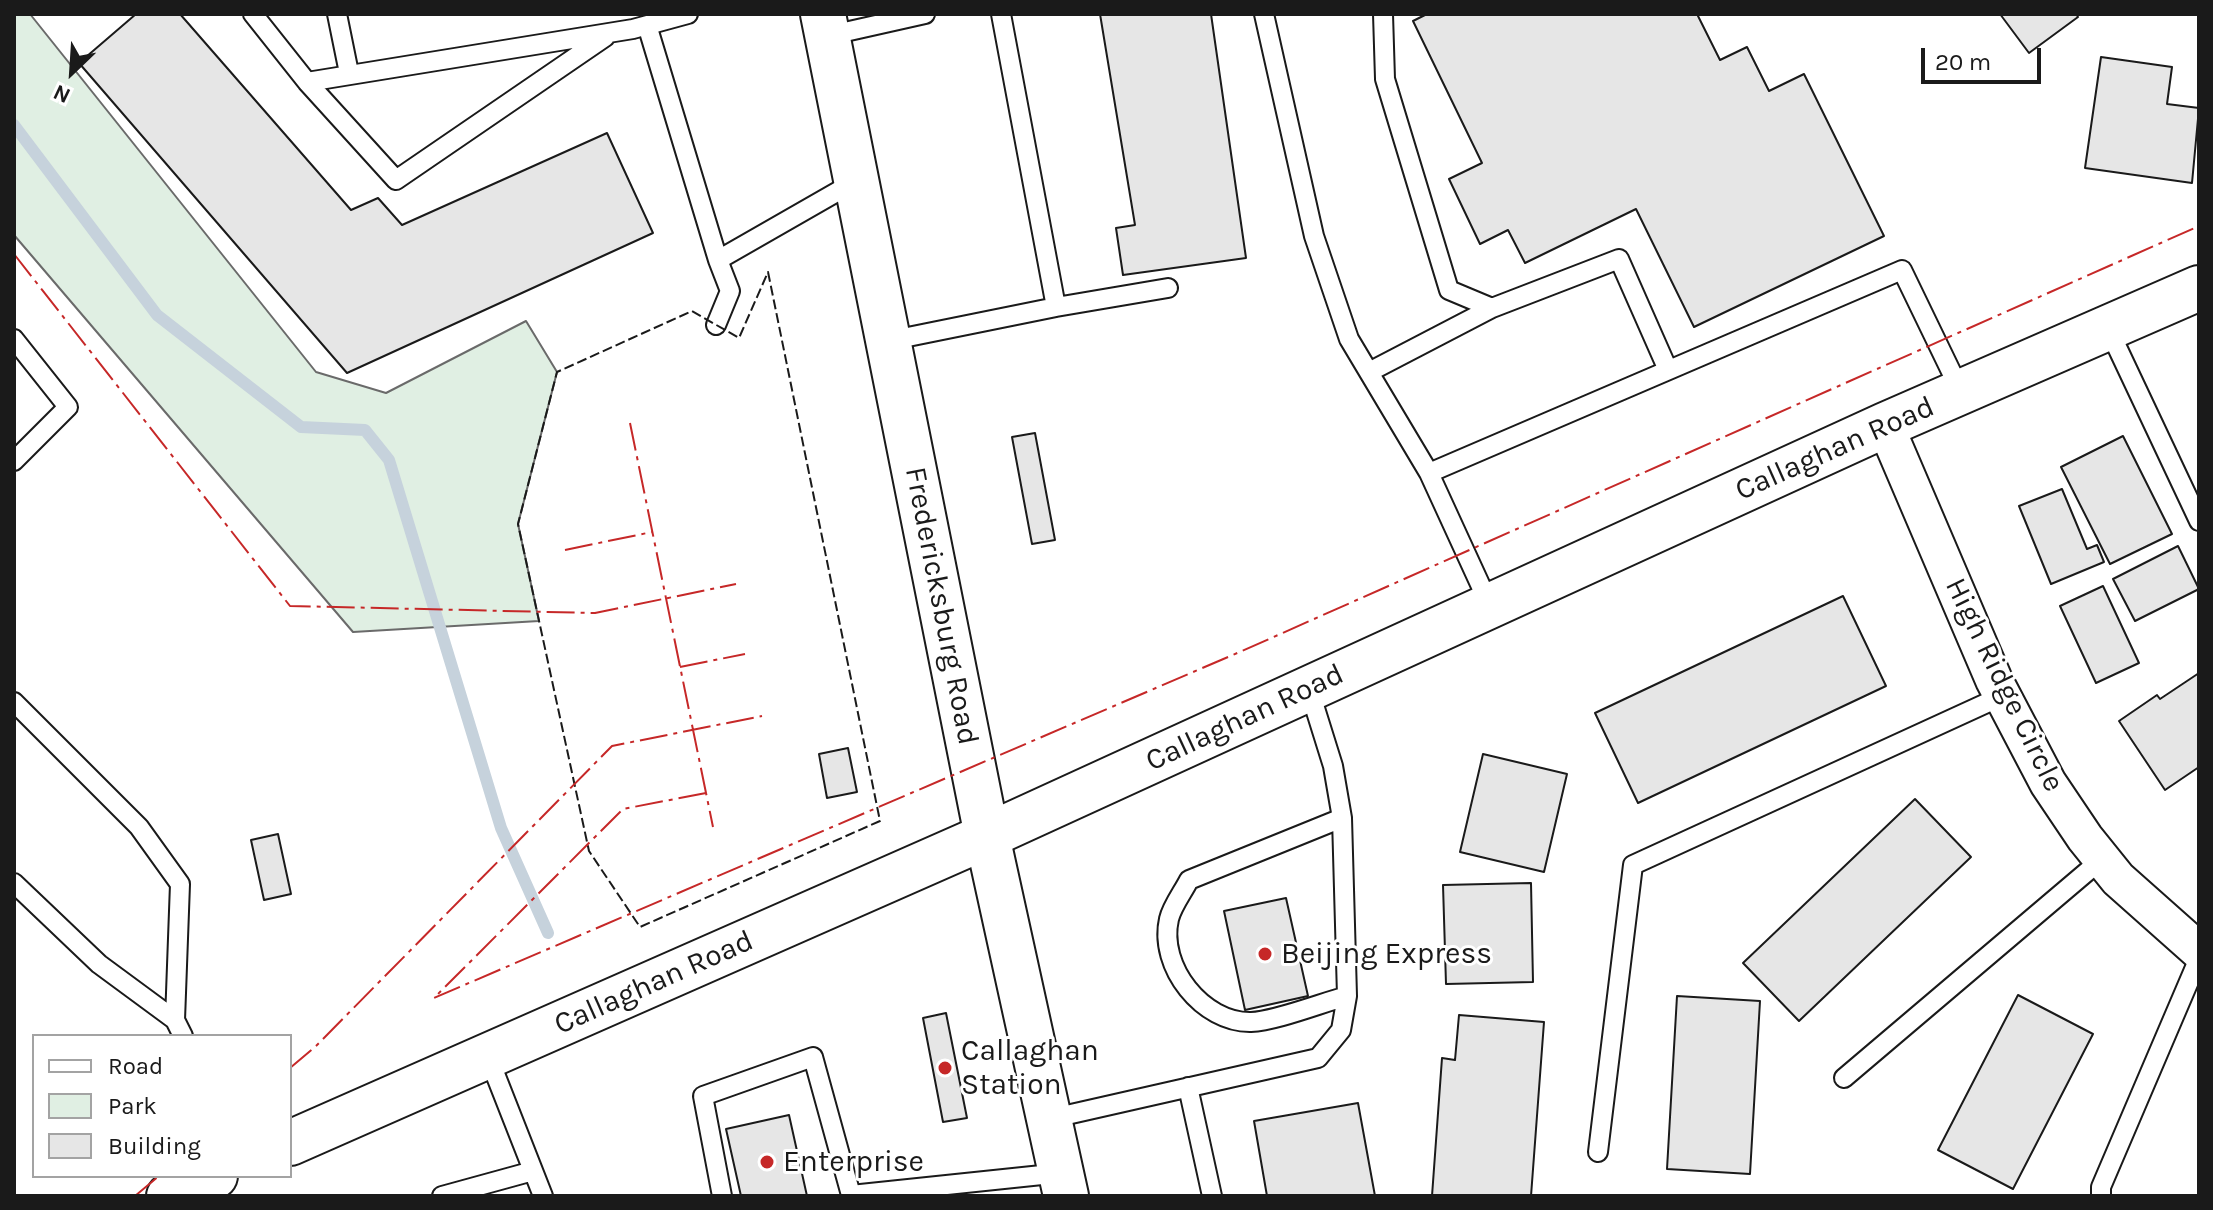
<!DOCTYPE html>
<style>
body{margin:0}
#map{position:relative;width:2213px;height:1210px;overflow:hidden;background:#fff;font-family:Karla,sans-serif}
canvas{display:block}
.frame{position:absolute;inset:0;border:16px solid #1a1a1a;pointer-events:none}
.legend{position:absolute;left:32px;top:1034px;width:260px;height:144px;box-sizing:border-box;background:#fff;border:2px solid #a3a3a3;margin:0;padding:10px 14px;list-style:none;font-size:24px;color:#1a1a1a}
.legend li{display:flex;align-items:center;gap:16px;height:40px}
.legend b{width:40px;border:2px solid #a3a3a3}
.north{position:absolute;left:32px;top:32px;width:80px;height:80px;-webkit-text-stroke:6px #fff;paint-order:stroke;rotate:205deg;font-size:22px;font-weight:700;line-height:32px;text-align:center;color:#1a1a1a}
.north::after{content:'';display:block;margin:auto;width:28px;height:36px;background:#1a1a1a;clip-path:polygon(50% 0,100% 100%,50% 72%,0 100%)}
.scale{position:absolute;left:1921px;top:48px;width:120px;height:36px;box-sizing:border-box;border:4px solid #1a1a1a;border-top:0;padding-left:10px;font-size:24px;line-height:28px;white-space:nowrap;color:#1a1a1a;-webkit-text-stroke:6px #fff;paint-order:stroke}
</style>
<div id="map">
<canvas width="2213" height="1210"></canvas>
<div class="frame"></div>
<ul class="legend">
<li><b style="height:10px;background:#fff"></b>Road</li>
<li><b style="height:22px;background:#e0efe3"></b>Park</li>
<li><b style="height:22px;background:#e6e6e6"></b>Building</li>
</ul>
<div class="north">N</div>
<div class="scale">20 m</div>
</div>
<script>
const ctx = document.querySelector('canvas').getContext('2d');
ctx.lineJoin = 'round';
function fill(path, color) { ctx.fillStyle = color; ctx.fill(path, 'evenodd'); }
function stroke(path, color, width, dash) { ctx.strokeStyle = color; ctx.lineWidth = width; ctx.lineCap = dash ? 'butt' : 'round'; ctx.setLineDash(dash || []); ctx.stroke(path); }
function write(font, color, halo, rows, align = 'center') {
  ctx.font = font + ' Karla,sans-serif'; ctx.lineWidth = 6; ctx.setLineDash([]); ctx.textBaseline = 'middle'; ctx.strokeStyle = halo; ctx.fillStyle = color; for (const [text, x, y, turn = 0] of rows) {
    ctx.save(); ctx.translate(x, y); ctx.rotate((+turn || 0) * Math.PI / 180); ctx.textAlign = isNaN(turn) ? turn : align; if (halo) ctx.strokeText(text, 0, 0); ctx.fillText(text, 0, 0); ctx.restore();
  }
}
const green = new Path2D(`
 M 14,14 L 30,14 L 316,372 L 386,393 L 526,321 L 557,372 L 518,524 L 539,621 L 353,632 L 14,235 Z`);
const stream = new Path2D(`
 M 14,125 L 157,315 L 301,427 L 365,430 L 389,460 L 501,828 L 548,933`);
const building = new Path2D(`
 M 136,14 L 180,14 L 351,210 L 378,198 L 402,225 L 607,133 L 653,233 L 347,373 L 79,63 Z
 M 1100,14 L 1211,14 L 1246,258 L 1123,275 L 1116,228 L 1135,225 Z
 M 1427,14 L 1697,14 L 1720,60 L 1747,47 L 1769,91 L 1804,74 L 1884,236 L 1694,327 L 1636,209 L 1525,263 L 1508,230 L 1480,244 L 1449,179 L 1482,163 L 1413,21 Z
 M 2000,14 L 2076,14 L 2078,17 L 2029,53 Z
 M 2101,57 L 2172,67 L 2167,104 L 2199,108 L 2192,183 L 2085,168 Z
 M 1035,433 L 1055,540 L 1032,544 L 1012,437 Z
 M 2123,436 L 2172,534 L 2110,564 L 2061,467 Z
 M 2062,489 L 2087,549 L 2097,545 L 2104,562 L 2051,584 L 2019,506 Z
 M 2178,546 L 2199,589 L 2135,621 L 2113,579 Z
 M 2103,586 L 2139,663 L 2096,683 L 2060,606 Z
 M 1843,596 L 1886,686 L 1638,803 L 1595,713 Z
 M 2199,673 L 2199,767 L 2165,790 L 2119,721 L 2157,695 L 2160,699 Z
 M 848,748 L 857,792 L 827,798 L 819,754 Z
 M 1483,754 L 1567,774 L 1544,872 L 1460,852 Z
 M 1915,799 L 1971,857 L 1799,1021 L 1743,963 Z
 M 278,834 L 291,894 L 264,900 L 251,840 Z
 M 1531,883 L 1533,982 L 1446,984 L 1443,885 Z
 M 1286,898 L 1308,996 L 1245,1010 L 1224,911 Z
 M 2018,995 L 2093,1034 L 2013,1189 L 1938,1150 Z
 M 1677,996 L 1760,1001 L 1750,1174 L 1667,1169 Z
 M 946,1013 L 967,1118 L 943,1122 L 923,1018 Z
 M 1459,1015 L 1544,1022 L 1531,1196 L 1432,1196 L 1442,1058 L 1455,1060 Z
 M 1358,1103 L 1375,1196 L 1267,1196 L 1254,1121 Z
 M 789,1115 L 807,1196 L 741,1196 L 726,1129 Z`);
const service = new Path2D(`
 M 253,14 L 307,82 L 633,29 L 688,14
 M 337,14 L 349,73
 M 1264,14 L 1314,236 L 1349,339 L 1429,473 L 1490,606
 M 1383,14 L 1385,79 L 1449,290 L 1492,308 L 1619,259 L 1668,370
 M 647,25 L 718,260
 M 827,36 L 925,14
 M 307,82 L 396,180 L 605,37
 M 1056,307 L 1168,288
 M 716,325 L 730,291 L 718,260 L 856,181
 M 2108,328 L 2199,521
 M 14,339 L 68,407 L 14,461
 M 888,341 L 1056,307 L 1001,14
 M 1369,372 L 1492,308
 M 1429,473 L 1902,270 L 1961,392
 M 14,702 L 139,827 L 180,884 L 175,1020
 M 1342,818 L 1189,880 C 1183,892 1172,906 1169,919 C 1158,967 1203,1023 1251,1022 C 1276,1021 1321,1003 1347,996
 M 14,883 L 99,964 L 175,1020 L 183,1036
 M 488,1056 L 543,1196
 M 1844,1078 L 2102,859
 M 1188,1087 L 1212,1196
 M 1049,1119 L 1318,1058 L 1341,1030 L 1347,996 L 1342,818 L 1333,766 L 1309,689
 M 1598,1152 L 1633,865 L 2002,696
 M 442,1196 L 533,1171
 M 722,1196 L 703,1096 L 813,1057 L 851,1195 L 1061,1173
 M 2101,1196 L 2101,1187 L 2199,958`);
const minor = new Path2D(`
 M 1885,425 L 1994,680 L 2048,783 L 2085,838 L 2118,879 L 2199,951`);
const secondary = new Path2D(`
 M 290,1143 L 987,836 L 1885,425 L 2199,288
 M 169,1196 L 215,1176`);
const primary = new Path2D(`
 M 823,14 L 987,836 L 1066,1196`);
const fence = new Path2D(`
 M 768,272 L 880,821 L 640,927 L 589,851 L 518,524 L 557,372 L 692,311 L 739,338 Z`);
const power = new Path2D(`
 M 14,254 L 290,606 L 595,613 L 736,584
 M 630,423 L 713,827
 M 565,550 L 652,532
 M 680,667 L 745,654
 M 706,793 L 623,809 L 434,998 L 1242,651 L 2199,226
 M 290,1068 L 316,1046 L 612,746 L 762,716
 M 135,1196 L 159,1176`);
const markers = [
 [1265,954,8,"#c62828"],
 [945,1068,8,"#c62828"],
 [767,1162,8,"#c62828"]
];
const streetNames = [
 ["Callaghan Road",1835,449,-24],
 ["Fredericksburg Road",941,606,79],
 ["High Ridge Circle",2004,685,64],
 ["Callaghan Road",1245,718,-25],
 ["Callaghan Road",654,983,-24]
];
const poiNames = [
 ["Beijing Express",1281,954],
 ["Callaghan",961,1051],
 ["Station",961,1085],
 ["Enterprise",783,1162]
];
fill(green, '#e0efe3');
stroke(green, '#6a6a6a', 2);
stroke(stream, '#c6d2dc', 12);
fill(building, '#e6e6e6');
stroke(building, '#1a1a1a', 2);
stroke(service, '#1a1a1a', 22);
stroke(minor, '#1a1a1a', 40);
stroke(secondary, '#1a1a1a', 48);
stroke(primary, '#1a1a1a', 48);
stroke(service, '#fff', 18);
stroke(minor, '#fff', 36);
stroke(secondary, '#fff', 44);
stroke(primary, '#fff', 44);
stroke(fence, '#1a1a1a', 2, [10, 4]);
stroke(power, '#c62828', 2, [28, 6, 4, 6]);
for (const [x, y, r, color] of markers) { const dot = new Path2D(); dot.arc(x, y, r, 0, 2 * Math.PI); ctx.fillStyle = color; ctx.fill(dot); stroke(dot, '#fff', 3); }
write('30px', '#1a1a1a', '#fff', streetNames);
write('30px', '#1a1a1a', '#fff', poiNames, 'left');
</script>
